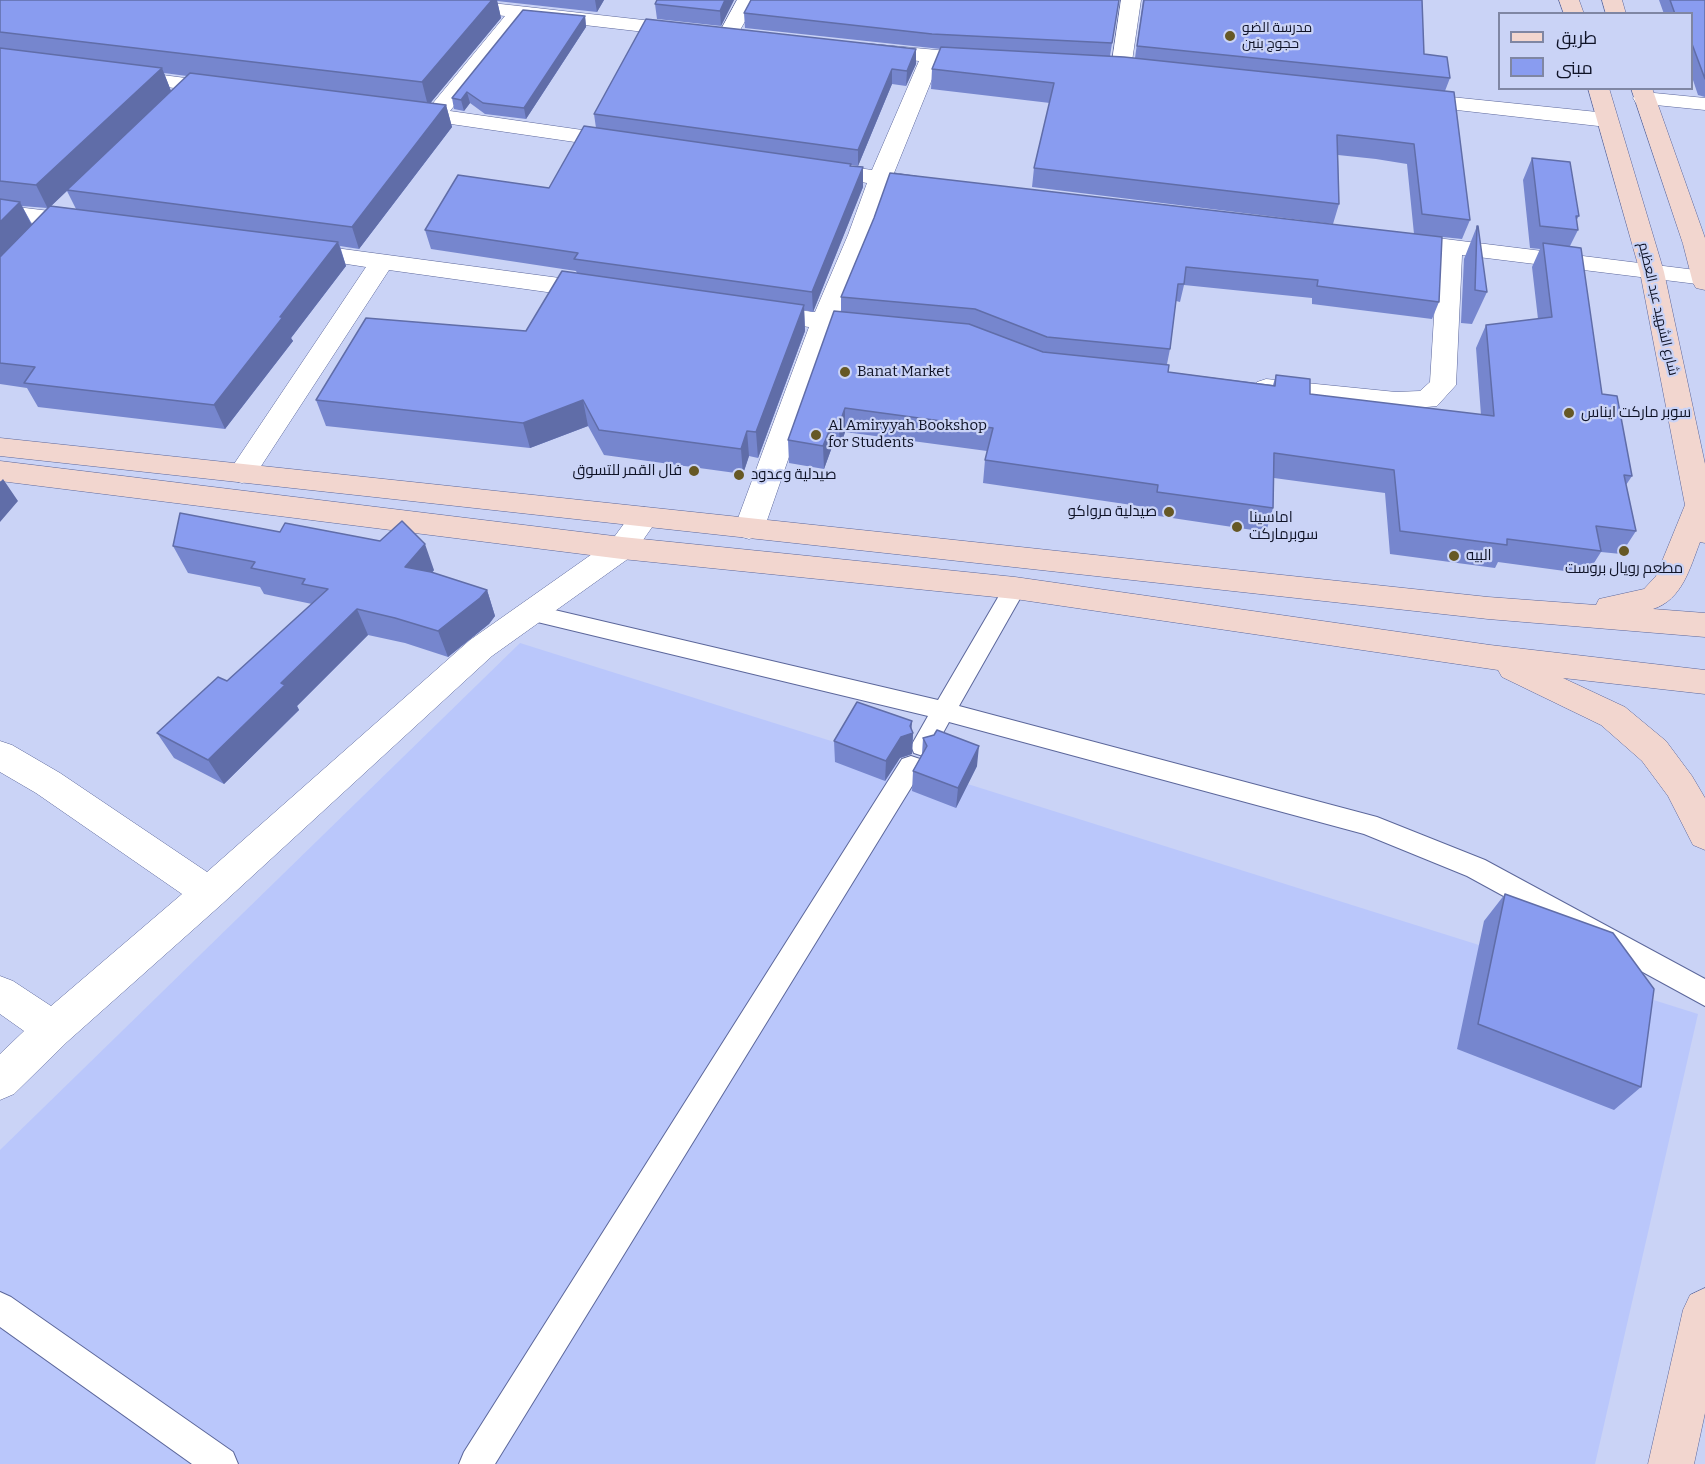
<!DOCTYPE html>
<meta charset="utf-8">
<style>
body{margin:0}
#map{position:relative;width:1705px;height:1464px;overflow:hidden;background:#cad3f6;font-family:Bitter,Cairo,serif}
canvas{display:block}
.legend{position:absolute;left:1498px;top:12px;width:195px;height:78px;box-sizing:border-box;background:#cad3f6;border:2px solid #7f86a3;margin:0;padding:8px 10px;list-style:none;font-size:18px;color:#0f1327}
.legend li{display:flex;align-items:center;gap:12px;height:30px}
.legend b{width:30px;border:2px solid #7f86a3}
</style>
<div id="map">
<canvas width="1705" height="1464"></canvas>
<ul class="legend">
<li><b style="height:8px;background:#f2d6cf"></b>طريق</li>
<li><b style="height:16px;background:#899cf0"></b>مبنى</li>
</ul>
</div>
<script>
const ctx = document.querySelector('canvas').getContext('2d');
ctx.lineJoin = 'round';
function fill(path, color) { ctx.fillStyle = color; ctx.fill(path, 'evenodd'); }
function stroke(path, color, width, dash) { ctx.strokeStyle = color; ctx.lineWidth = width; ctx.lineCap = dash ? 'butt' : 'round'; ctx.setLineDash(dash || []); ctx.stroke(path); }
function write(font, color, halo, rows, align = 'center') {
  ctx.font = font + ' Bitter,Cairo,serif'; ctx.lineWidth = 4.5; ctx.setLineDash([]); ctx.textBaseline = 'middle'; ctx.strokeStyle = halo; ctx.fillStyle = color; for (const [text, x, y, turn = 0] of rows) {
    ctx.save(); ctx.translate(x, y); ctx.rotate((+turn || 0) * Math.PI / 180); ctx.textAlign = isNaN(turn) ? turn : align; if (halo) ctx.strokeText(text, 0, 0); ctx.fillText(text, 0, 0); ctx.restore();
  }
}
const built = new Path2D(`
 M 520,643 L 1698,1014 L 1595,1464 L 0,1464 L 0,1150 Z`);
const lane = new Path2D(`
 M 1015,580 L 1023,582 L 1026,588 L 959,706 L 1377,817 L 1485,860 L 1705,979 L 1705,1006 L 1467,876 L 1364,834 L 949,722 L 932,753 L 923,756 L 914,753 L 911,746 L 928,716 L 529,620 L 521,618 L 518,612 L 521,606 L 529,604 L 938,700 L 1007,582 Z
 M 911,756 L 920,759 L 923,766 L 920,773 L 495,1464 L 459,1464 L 464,1452 L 902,759 Z
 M 0,1292 L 11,1297 L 233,1452 L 238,1464 L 192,1464 L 0,1327 Z`);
const street = new Path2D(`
 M 403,0 L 465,0 L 688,25 L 695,27 L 698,31 L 695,35 L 688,37 L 524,18 L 450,111 L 631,137 L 634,142 L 631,147 L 623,149 L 396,116 L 393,111 L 396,106 L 404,105 L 429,108 L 505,16 L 413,6 L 406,4 Z
 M 737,0 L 757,0 L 735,39 L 721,39 L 718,35 Z
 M 1121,0 L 1141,0 L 1131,68 L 1128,72 L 1121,74 L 1114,72 L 1111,68 Z
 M 871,44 L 981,54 L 988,56 L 991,60 L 988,64 L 981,66 L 939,62 L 894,173 L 941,180 L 944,185 L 941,190 L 933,192 L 889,186 L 872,235 L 839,315 L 883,321 L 887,327 L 883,333 L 874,335 L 833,330 L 764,529 L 759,536 L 749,539 L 739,536 L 734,529 L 809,327 L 752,319 L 748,314 L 752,309 L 761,306 L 815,312 L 848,235 L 867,183 L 850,180 L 847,175 L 850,170 L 858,168 L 872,170 L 919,61 L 864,54 L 861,50 L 864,46 Z
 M 124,70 L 224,83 L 232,84 L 235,89 L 232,94 L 224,95 L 117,80 L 114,76 L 117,72 Z
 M 1644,92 L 1705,98 L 1705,110 L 1636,103 L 1633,98 L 1636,93 Z
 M 1412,93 L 1607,113 L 1615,115 L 1618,120 L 1615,125 L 1607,127 L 1404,104 L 1401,99 L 1404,94 Z
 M 0,205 L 83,215 L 91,217 L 95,222 L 91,227 L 83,229 L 0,219 Z
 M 1437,238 L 1704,271 L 1705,285 L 1462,255 L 1456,385 L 1437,406 L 1396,410 L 1257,394 L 1253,388 L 1257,382 L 1266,379 L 1396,392 L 1420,391 L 1430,382 L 1438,252 L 1428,250 L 1425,245 L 1428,240 Z
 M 298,243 L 597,283 L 606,286 L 609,291 L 606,296 L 597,299 L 389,270 L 252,480 L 242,483 L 232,480 L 228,473 L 366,267 L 289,255 L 286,250 L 289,245 Z
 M 644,507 L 654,510 L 659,517 L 632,556 L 492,656 L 222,904 L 67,1042 L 14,1094 L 0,1100 L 0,1054 L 24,1031 L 0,1014 L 0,976 L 13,981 L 51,1006 L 182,894 L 36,793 L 0,772 L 0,741 L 12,745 L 60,773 L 207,872 L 470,640 L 612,540 L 634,510 Z`);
const secondary = new Path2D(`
 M 1559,0 L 1579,0 L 1584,14 L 1564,14 Z
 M 1602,0 L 1622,0 L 1626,14 L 1606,14 Z
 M 1588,88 L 1609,88 L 1664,272 L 1705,464 L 1705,543 L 1700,542 C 1690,568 1682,600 1653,609 L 1705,613 L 1705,637 L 1488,619 L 0,456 L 0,438 L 1488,597 L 1596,605 L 1599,599 L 1644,589 L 1656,576 L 1685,505 L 1640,272 Z
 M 1631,88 L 1652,88 L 1705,238 L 1705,290 L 1696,288 L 1693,283 L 1683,244 Z
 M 0,461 L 622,537 L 1015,577 L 1490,645 L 1705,670 L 1705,694 L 1563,678 L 1625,707 L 1666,741 L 1692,776 L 1705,798 L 1705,850 L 1693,845 L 1668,796 L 1642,761 L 1601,725 L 1502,677 L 1498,670 L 1015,599 L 622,559 L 0,481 Z
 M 1705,1288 L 1705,1413 L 1694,1464 L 1648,1464 L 1683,1310 L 1690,1295 Z`);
const wall = new Path2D(`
 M 0,0 L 604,0 L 597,12 L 497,1 L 501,18 L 430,103 L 446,105 L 452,127 L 359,249 L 340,246 L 346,266 L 291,338 L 293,341 L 225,429 L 38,407 L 27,388 L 0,384 ZM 164,73 L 187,76 L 171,91 ZM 67,191 L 76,209 L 51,206 ZM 22,206 L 47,208 L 32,224 Z
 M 657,0 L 734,0 L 721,26 L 657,19 L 655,4 Z
 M 1119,0 L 1110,56 L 1135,58 L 1143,0 L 1422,0 L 1424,54 L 1450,78 L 1445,91 L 1470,220 L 1462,239 L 1414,234 L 1407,164 L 1376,159 L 1338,155 L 1339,204 L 1333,224 L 1032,187 L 1034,168 L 1050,103 L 931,89 L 932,69 L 941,49 L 745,28 L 744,13 Z
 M 1659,0 L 1705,0 L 1705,97 L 1698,95 L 1692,77 L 1692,14 L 1664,14 Z
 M 585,16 L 586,27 L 526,119 L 485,114 L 470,103 L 464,111 L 454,109 L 452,98 Z
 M 916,64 L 906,86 L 892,84 L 858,166 L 851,165 L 863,187 L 813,312 L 804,310 L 805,331 L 758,458 L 749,456 L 743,474 L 604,455 L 588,426 L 530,448 L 326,426 L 316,400 L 526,331 L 577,273 L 576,271 L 431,249 L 425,230 L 549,188 L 596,128 L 594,114 Z
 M 1532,158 L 1579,216 L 1576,221 L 1578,230 L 1570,246 L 1602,394 L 1632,476 L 1626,485 L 1636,531 L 1621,554 L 1601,552 L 1587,574 L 1498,562 L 1495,568 L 1390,554 L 1385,493 L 1274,478 L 1273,508 L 1266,532 L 1152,515 L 1152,508 L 983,483 L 985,460 L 987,451 L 845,432 L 840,448 L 832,447 L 824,469 L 789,463 L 788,440 L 841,312 L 841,297 L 874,218 L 890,173 L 1439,302 L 1432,319 L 1312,304 L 1312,298 L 1184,285 L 1180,302 L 1176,301 L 1170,349 L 1167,364 L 1168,372 L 1273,385 L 1276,375 L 1310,394 L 1481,415 L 1476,348 L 1486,325 L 1538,319 L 1532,267 L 1540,249 L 1530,248 L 1523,180 Z
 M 1477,226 L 1487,292 L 1472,324 L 1461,323 L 1464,259 Z
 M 173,546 L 434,570 L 432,573 L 487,590 L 495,616 L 489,624 L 448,657 L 405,643 L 368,635 L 297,706 L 299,710 L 224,784 L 174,758 L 157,733 L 227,681 L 312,604 L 264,594 L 260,587 L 188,573 Z
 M 912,721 L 911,729 L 913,733 L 912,754 L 900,758 L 885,781 L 835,762 L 834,741 Z
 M 923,738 L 977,766 L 956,808 L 912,791 L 913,771 L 922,754 Z
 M 1505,894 L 1641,1087 L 1614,1110 L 1457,1049 L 1484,921 Z`);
const shadedWall = new Path2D(`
 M 492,0 L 497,0 L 501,18 L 428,106 L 422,82 Z
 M 595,0 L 604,0 L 597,12 Z
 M 725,0 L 734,0 L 721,26 L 720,11 Z
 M 585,16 L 586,27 L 526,119 L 524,108 Z
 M 916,49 L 916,64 L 906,86 L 907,71 Z
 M 162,68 L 171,91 L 48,209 L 36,185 Z
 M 892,69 L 892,84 L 858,166 L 858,150 Z
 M 467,92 L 470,103 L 464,111 L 461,100 Z
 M 446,105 L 452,127 L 359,249 L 352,227 Z
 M 863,167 L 863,187 L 813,312 L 812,292 Z
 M 20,202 L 32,226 L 0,260 L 0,222 Z
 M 338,242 L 346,266 L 291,338 L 293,341 L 225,429 L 214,405 L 280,317 Z
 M 804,305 L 805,331 L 758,458 L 756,432 Z
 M 583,400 L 588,426 L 530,448 L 523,423 Z
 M 845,408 L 845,432 L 840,448 L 839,425 Z
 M 832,424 L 832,447 L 824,469 L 823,446 Z
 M 747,431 L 749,456 L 743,474 L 741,449 Z
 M 3,479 L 18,501 L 0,522 L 0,482 Z
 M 425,544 L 434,570 L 414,593 L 405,567 Z
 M 487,590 L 495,616 L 489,624 L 448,657 L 438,631 Z
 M 357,609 L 368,635 L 297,706 L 299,710 L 224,784 L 208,760 L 281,683 Z
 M 912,721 L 911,734 L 913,733 L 912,754 L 900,758 L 885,781 L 886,761 L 901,737 L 910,726 Z
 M 979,746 L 977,766 L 956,808 L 958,788 Z`);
const building = new Path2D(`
 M 0,0 L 492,0 L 422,82 L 0,32 Z
 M 657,0 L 725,0 L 720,11 L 655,4 Z
 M 751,0 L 1119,0 L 1112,43 L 932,34 L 744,13 Z
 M 1144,0 L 1422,0 L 1424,54 L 1447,57 L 1450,78 L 1137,46 Z
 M 1670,0 L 1705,0 L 1705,79 L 1692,44 L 1692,14 L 1675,14 Z
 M 523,10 L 585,16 L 524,108 L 483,103 L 467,92 L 461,100 L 452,98 Z
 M 646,19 L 916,49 L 907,71 L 892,69 L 858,150 L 594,114 Z
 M 941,47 L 1124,57 L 1454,92 L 1470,220 L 1422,214 L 1414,144 L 1382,140 L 1337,135 L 1339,204 L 1034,168 L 1054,83 L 932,69 Z
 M 0,48 L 162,68 L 36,185 L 0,181 Z
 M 190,73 L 446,105 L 352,227 L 67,190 Z
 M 584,126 L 851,164 L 850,166 L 863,167 L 812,292 L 574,259 L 578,253 L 425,230 L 458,175 L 549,188 Z
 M 1532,158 L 1570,162 L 1579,216 L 1576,216 L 1578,230 L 1540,226 Z
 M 890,173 L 1442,237 L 1439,302 L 1317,286 L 1318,280 L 1186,267 L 1184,284 L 1178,284 L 1170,349 L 1047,337 L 975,309 L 841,297 L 874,218 Z
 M 0,199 L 20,202 L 0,222 Z
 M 50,206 L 338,242 L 280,317 L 283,317 L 214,405 L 24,383 L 35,367 L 0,363 L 0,257 Z
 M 1477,226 L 1478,226 L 1487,292 L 1475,290 Z
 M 1543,243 L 1581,248 L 1602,394 L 1617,396 L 1632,476 L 1624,475 L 1636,531 L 1596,526 L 1601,551 L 1507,539 L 1507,545 L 1400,531 L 1394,470 L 1274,453 L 1273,508 L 1157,492 L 1158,485 L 985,460 L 993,428 L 845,408 L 839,425 L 832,424 L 823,446 L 788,440 L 834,311 L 969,324 L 1043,352 L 1169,365 L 1168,372 L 1275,386 L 1276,375 L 1310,379 L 1310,394 L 1494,416 L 1486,325 L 1552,317 Z
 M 562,271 L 804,305 L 756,432 L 747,431 L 741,449 L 599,430 L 583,400 L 523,423 L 316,400 L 366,318 L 526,331 Z
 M 180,513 L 280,532 L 285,523 L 380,541 L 402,521 L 425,544 L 405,567 L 431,572 L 487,590 L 480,598 L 438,631 L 395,618 L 357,609 L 281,683 L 285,685 L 208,760 L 157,733 L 218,677 L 227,681 L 328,589 L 302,584 L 305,579 L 251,568 L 255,562 L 173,546 Z
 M 857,702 L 912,721 L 910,726 L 913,733 L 901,737 L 886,761 L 834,741 Z
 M 937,730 L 979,746 L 958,788 L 913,771 L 927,746 L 923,738 L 934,735 Z
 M 1505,894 L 1613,933 L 1654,989 L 1641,1087 L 1478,1024 Z`);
const markers = [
 [1230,36,6,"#665825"],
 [845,372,6,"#665825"],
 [1569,413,6,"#665825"],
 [816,435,6,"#665825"],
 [694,471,6,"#665825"],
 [739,475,6,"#665825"],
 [1169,512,6,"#665825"],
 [1237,527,6,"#665825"],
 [1624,551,6,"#665825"],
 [1454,556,6,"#665825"]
];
const farPoinames = [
 ["مدرسة الضو",1242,28],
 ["حجوج بنين",1242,44]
];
const farStreetnames = [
 ["شارع الشهيد عبد العظيم",1658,309,77]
];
const poiNames = [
 ["Banat Market",857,372],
 ["سوبر ماركت ايناس",1581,413],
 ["Al Amiryyah Bookshop",828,426],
 ["for Students",828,443],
 ["فال القمر للتسوق",682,471,"right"],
 ["صيدلية وعدود",751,475],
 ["صيدلية مرواكو",1157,512,"right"],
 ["اماسينا",1249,518],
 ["سوبرماركت",1249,535],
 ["البيه",1466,556],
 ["مطعم رويال بروست",1624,569,"center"]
];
fill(built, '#bac7fb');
stroke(lane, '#5c679b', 2);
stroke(street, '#5c679b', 1);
stroke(secondary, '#5c679b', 1);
fill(lane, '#fff');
fill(street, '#fff');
fill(secondary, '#f2d6cf');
fill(wall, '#7686ce');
fill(shadedWall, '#606da8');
fill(building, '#899cf0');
stroke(building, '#606da8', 1.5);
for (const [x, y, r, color] of markers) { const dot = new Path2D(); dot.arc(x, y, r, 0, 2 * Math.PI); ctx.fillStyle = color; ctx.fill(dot); stroke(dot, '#cad3f6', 2); }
write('14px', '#0f1327', '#cad3f6', farPoinames, 'left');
write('14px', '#0f1327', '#cad3f6', farStreetnames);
write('15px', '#0f1327', '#cad3f6', poiNames, 'left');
</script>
